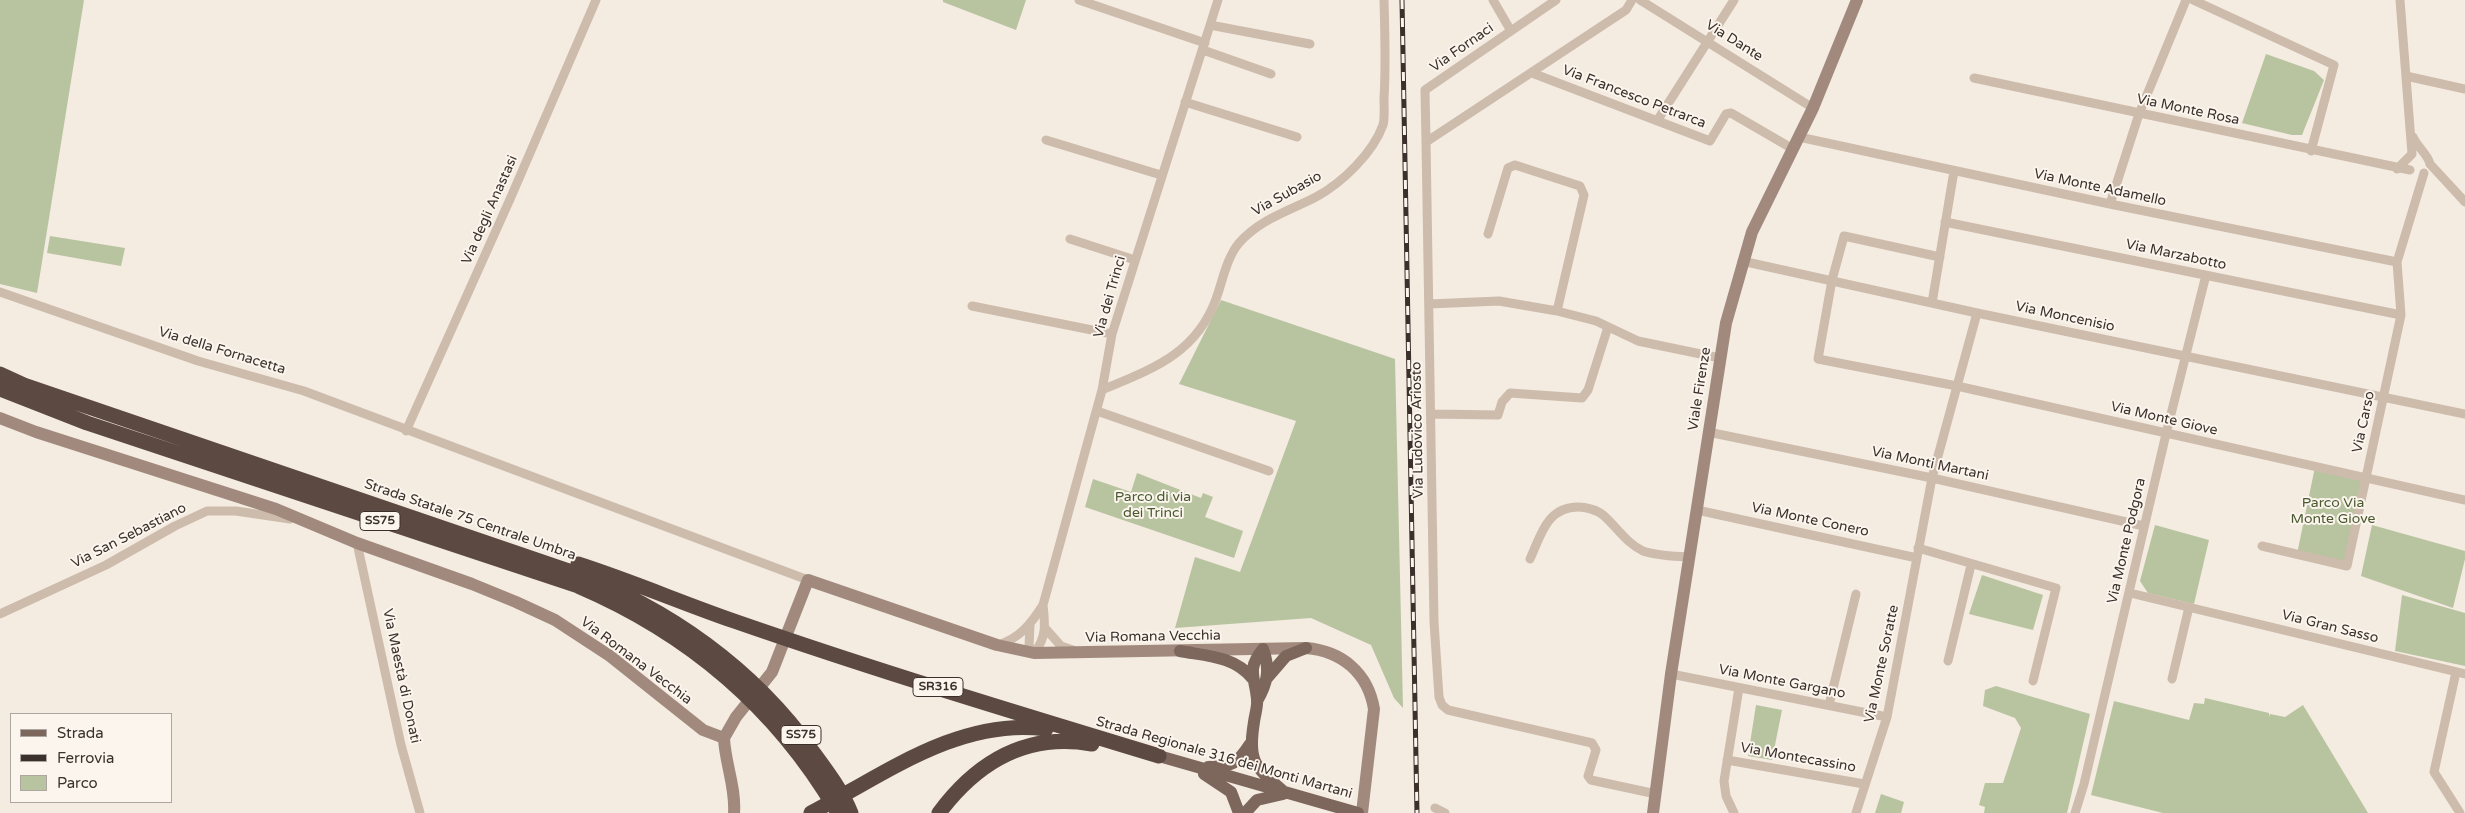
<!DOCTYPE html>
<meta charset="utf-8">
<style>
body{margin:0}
#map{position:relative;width:2465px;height:813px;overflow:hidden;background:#f4ebe1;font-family:"Varela Round",sans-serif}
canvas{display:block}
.legend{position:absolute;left:10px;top:713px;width:162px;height:90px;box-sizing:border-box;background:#fbf5ee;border:1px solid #aea6a0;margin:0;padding:6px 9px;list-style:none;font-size:15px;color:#3b302b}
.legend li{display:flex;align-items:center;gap:10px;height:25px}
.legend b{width:25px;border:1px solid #aea6a0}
</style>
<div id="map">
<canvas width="2465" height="813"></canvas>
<ul class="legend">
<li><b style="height:6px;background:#7d675c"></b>Strada</li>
<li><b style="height:6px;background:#3b302b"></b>Ferrovia</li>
<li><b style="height:14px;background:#b8c4a0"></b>Parco</li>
</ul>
</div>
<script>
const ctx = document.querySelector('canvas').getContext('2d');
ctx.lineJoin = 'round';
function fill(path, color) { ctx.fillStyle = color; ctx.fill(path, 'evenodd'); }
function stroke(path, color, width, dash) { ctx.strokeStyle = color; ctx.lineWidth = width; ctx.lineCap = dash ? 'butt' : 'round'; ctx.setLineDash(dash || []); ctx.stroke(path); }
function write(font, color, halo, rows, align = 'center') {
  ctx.font = font + ' "Varela Round",sans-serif'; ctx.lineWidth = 4; ctx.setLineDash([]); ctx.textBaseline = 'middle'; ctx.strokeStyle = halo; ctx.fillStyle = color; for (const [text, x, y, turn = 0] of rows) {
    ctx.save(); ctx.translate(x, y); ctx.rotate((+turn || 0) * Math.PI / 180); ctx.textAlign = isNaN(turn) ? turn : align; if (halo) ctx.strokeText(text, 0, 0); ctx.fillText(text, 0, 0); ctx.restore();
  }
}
const green = new Path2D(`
 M 0,0 L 84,0 L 37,293 L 0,284 Z
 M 943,0 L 1026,0 L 1016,30 L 943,2 Z
 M 2266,54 L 2314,71 L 2324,80 L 2302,135 L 2292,135 L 2242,123 Z
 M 50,236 L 125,248 L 121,266 L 47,253 Z
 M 1221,300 L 1395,359 L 1403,708 L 1394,698 L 1371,645 L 1311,618 L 1175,628 L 1195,557 L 1240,572 L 1296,421 L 1179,384 Z
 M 2315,467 L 2366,478 L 2347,566 L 2297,554 Z
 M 1137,473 L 1201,498 L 1203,493 L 1213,497 L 1205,517 L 1243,531 L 1234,558 L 1085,507 L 1093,479 L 1131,492 Z
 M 2155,525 L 2209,540 L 2194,604 L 2148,593 L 2140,581 Z
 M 2372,525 L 2465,551 L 2465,559 L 2453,608 L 2361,576 Z
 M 1982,575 L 2043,595 L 2033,630 L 1969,614 Z
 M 2402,595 L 2465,613 L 2465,666 L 2395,651 Z
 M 1996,686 L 2090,714 L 2067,813 L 1984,813 L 1985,807 L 1979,805 L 1985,783 L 2003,783 L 2021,728 L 2015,718 L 1983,706 L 1985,690 Z
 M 2205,698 L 2269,713 L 2269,717 L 2270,714 L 2285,717 L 2303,705 L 2368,813 L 2163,813 L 2091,795 L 2114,701 L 2189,720 L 2194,703 L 2204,704 Z
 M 1756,705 L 1782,710 L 1772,760 L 1748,756 Z
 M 1881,794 L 1904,802 L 1901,813 L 1875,813 Z`);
const street = new Path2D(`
 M 1079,0 L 1205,43
 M 1493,0 L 1511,31
 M 1632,0 L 1626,10 L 1426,142 L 1434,622 L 1439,697 L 1442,705 L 1448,710 L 1592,743 L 1596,750 L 1588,776 L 1591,780 L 1656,794
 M 1640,0 L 1813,108
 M 2193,0 L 2334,65 L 2311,151
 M 1210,25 L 1310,44
 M 1203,50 L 1271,74
 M 1532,73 L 1710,141 L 1726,114 L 1731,113 L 1793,149
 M 2406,76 L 2465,89
 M 1974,78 L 2410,170
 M 1185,102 L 1297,137
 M 1657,121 L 1734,0
 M 1799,137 L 2110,204 L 2397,262
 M 2413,137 C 2417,147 2428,154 2430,164 L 2465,202
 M 1046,140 L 1161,175
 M 1426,142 L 1425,90 L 1556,0
 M 2397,169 L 2412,154 L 2400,0
 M 2110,204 L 2139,114 L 2186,0
 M 1945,222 L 2401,315
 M 1488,234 L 1508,168 L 1515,165 L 1580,186 L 1584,195 L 1557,311
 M 1070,239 L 1135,260
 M 1940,257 L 1844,236 L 1832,280 L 1818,359 L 1957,386 L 2465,500
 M 1742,261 L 1977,313 L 2465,414
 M 0,292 L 198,361 L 304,391 L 808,580
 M 1932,303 L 1954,171
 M 1429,304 L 1499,301 L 1557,311 L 1596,321 L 1638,341 L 1720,358
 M 972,306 L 1112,334
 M 1102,390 C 1152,369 1196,354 1216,299 C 1223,280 1226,259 1239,243 C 1260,219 1289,211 1316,197 C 1342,183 1373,153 1383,125 C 1385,118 1384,107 1384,99 C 1386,66 1385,33 1384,0
 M 1097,411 L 1269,471
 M 1431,414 L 1498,415 L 1502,402 L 1510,393 L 1582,398 L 1588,390 L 1608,327
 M 406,431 L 511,197 L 596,0
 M 1708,432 L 1932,478 L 2144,526
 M 1697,510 L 1917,558
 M 357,543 L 401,745 L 420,813
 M 2262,546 L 2347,566 L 2401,315 L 2397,262 L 2424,173
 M 1918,548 L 2056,588 L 2033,681
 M 1530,559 C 1541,535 1547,507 1578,507 C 1586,507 1597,510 1603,515 C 1617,527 1626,543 1643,551 C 1657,556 1674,556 1689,557
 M 2130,593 L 2465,674
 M 0,614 L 106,565 L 175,526 L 207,511 L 236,511 L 290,519
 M 1030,625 L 1029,646 L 1034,653 C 1047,638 1045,623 1043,605
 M 1045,628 L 1061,646 L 1073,650
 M 998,645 C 1020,638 1031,624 1043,605 L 1102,390 L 1112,334 L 1218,0
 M 1948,661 L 1971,565
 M 2456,672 L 2434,772 L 2460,813
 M 1671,674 L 1887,717
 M 2172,679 L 2189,607
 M 1829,705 L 1856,594
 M 1727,760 L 1864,784
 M 1435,808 L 1445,813
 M 1734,813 L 1726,796 L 1724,781 L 1739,688
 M 1856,813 L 1887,717 L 1932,478 L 1977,313
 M 2075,813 L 2084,784 L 2166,434 L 2206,275`);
const secondary = new Path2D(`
 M 0,418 L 36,432 L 276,509 L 357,543 L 472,584 L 516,602 L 555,620 L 610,656 L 703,730 L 724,738
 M 724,738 L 736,717 L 772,672 L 808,580 L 997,645 L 1034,653 L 1306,648 C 1342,651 1368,673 1374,709 L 1362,813
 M 724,738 C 725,763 736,788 734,813
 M 1653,813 L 1671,674 L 1726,323 L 1752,232 L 1813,108 L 1857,0`);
const primary = new Path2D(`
 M 1263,649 C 1246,670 1255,676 1257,699 C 1258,706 1255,714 1254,722 C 1248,759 1253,766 1282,790
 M 1180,651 C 1207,656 1234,656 1252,678
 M 1267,678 L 1286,656 L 1306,648
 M 1257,701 C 1268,683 1270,668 1263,649
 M 1159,756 L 1358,813
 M 1208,767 C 1233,766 1237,764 1250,744
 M 1204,774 L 1231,792 L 1239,813
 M 1245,813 L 1257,800 L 1283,794`);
const highway = new Path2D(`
 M 0,374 L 24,385 L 572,572 C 668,608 753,668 813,752 C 827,771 842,791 851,813
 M 0,389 L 87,423 L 578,586 C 688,633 777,708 838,813
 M 578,564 C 631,581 682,603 734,621 C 875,670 1017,713 1159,756
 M 811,813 C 883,775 960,717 1046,729
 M 939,813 C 977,762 1026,732 1092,744`);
const rail = new Path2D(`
 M 1402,0 L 1417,813`);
const shields = [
 [380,521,40],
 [938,687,50],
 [801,735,40]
];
const shieldNames = [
 ["SS75",380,521],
 ["SR316",938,687],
 ["SS75",801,735]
];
const streetNames = [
 ["Via Dante",1734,41,32],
 ["Via Fornaci",1462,48,-35],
 ["Via Francesco Petrarca",1634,97,21],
 ["Via Monte Rosa",2188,110,12],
 ["Via Monte Adamello",2100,188,12],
 ["Via Subasio",1287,194,-29],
 ["Via degli Anastasi",490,210,-66],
 ["Via Marzabotto",2176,255,12],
 ["Via dei Trinci",1110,297,-74],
 ["Via Moncenisio",2065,317,12],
 ["Via della Fornacetta",222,351,17],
 ["Viale Firenze",1700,389,-81],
 ["Via Monte Giove",2164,419,13],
 ["Via Carso",2364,422,-78],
 ["Via Ludovico Ariosto",1418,430,-91],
 ["Via Monti Martani",1930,464,12],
 ["Strada Statale 75 Centrale Umbra",470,520,19],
 ["Via Monte Conero",1810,520,12],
 ["Via San Sebastiano",129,536,-27],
 ["Via Monte Podgora",2127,541,-77],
 ["Via Gran Sasso",2330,627,14],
 ["Via Romana Vecchia",1153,637,-1],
 ["Via Romana Vecchia",636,661,37],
 ["Via Monte Soratte",1882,664,-78],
 ["Via Maestà di Donati",401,676,78],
 ["Via Monte Gargano",1782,682,11],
 ["Strada Regionale 316 dei Monti Martani",1224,758,16],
 ["Via Montecassino",1798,758,10]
];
const parkNames = [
 ["Parco di via",1153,497],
 ["dei Trinci",1153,513],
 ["Parco Via",2333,503],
 ["Monte Giove",2333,519]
];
fill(green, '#b8c4a0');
stroke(street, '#cdbbac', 9);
stroke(secondary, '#a18a7d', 12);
stroke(primary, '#7d675c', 12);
stroke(highway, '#5c4a42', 15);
stroke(rail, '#3b302b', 5);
stroke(rail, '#fbf5ee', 3, [9]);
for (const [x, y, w] of shields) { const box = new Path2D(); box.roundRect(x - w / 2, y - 9.5, w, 19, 4); ctx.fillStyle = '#fbf5ee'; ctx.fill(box); stroke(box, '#3b302b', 1); }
write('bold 12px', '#3b302b', null, shieldNames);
write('14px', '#3b302b', '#fbf5ee', streetNames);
write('14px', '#4a5a2e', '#fbf5ee', parkNames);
</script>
